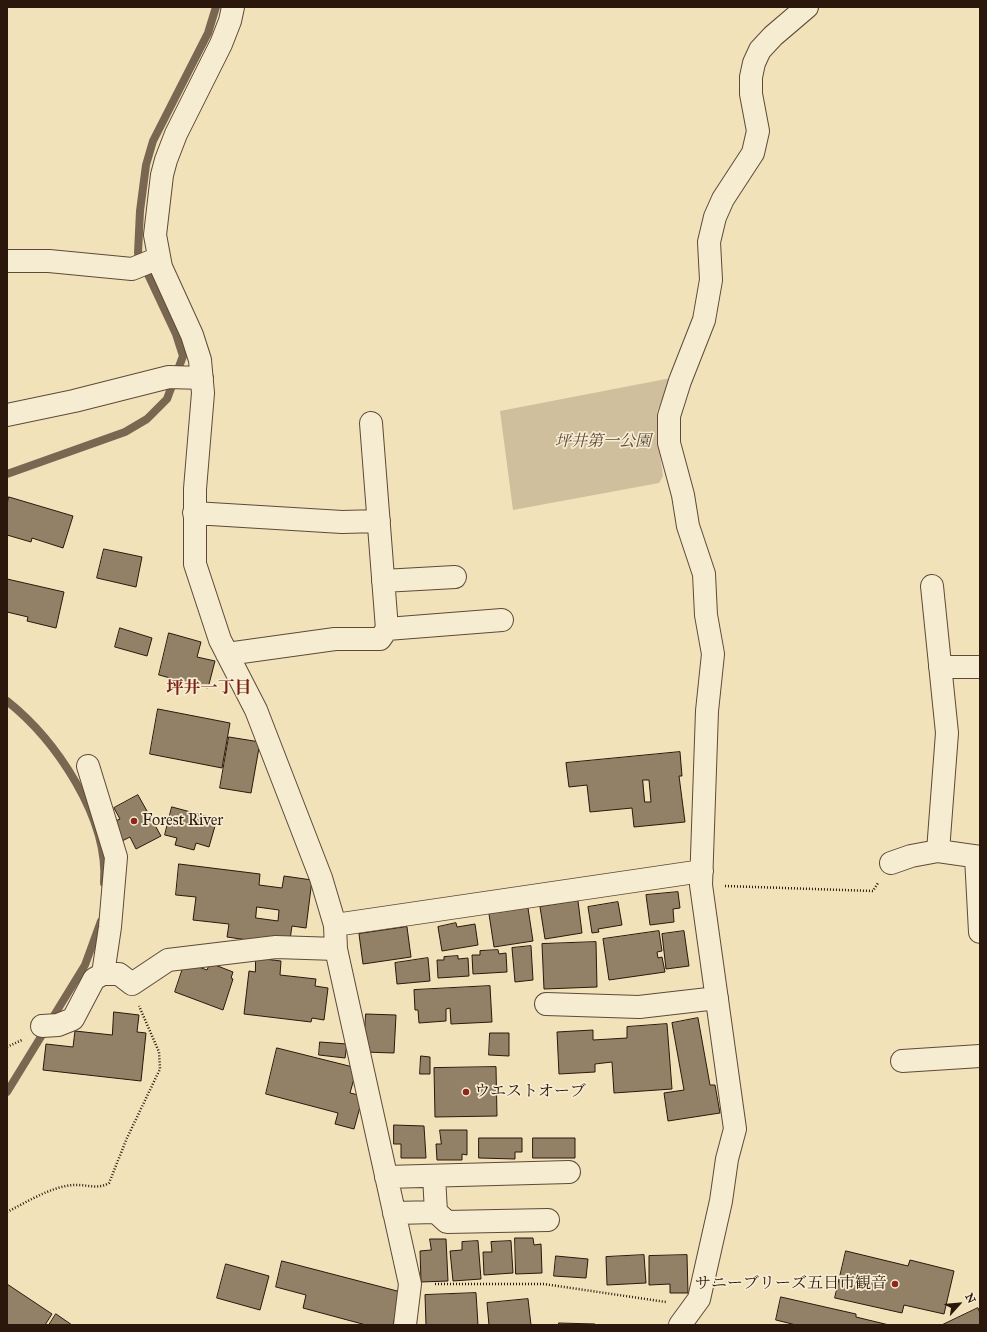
<!DOCTYPE html>
<meta charset="utf-8">
<style>
body{margin:0}
#map{position:relative;width:987px;height:1332px;overflow:hidden;background:#f1e2b9;font-family:"IM FELL Great Primer",serif}
canvas{display:block}
.frame{position:absolute;inset:0;border:8px solid #2c170d;pointer-events:none}
.north{position:absolute;left:939px;top:1284px;width:40px;height:40px;-webkit-text-stroke:3px #f6ecd2;paint-order:stroke;rotate:63deg;font-size:11px;font-weight:700;line-height:16px;text-align:center;color:#2c170d}
.north::after{content:'';display:block;margin:auto;width:14px;height:18px;background:#2c170d;clip-path:polygon(50% 0,100% 100%,50% 72%,0 100%)}
</style>
<div id="map">
<canvas width="987" height="1332"></canvas>
<div class="frame"></div>
<div class="north">N</div>
</div>
<script>
const ctx = document.querySelector('canvas').getContext('2d');
ctx.lineJoin = 'round';
function fill(path, color) { ctx.fillStyle = color; ctx.fill(path, 'evenodd'); }
function stroke(path, color, width, dash) { ctx.strokeStyle = color; ctx.lineWidth = width; ctx.lineCap = dash ? 'butt' : 'round'; ctx.setLineDash(dash || []); ctx.stroke(path); }
function write(font, color, halo, rows, align = 'center') {
  ctx.font = font + ' "IM FELL Great Primer","Noto Serif JP",serif'; ctx.lineWidth = 3.5; ctx.setLineDash([]); ctx.textBaseline = 'middle'; ctx.strokeStyle = halo; ctx.fillStyle = color; for (const [text, x, y, turn = 0] of rows) {
    ctx.save(); ctx.translate(x, y); ctx.rotate((+turn || 0) * Math.PI / 180); ctx.textAlign = isNaN(turn) ? turn : align; if (halo) ctx.strokeText(text, 0, 0); ctx.fillText(text, 0, 0); ctx.restore();
  }
}
const green = new Path2D(`
 M 671,378 L 657,412 L 658,440 L 663,476 L 659,483 L 513,510 L 500,411 Z`);
const stream = new Path2D(`
 M 7,474 L 125,432 L 147,419 L 167,399 L 183,356 L 176,334 L 138,253 L 140,211 L 146,165 L 153,141 L 208,33 L 216,7
 M 7,701 C 56,740 109,818 104,883
 M 7,1092 L 85,965 L 101,921`);
const building = new Path2D(`
 M 9,497 L 73,516 L 63,548 L 32,538 L 31,542 L 7,535 L 7,505 Z
 M 104,549 L 142,557 L 136,587 L 97,578 Z
 M 7,579 L 64,592 L 56,628 L 27,621 L 28,617 L 7,612 Z
 M 120,628 L 152,638 L 147,656 L 115,647 Z
 M 169,633 L 201,642 L 197,657 L 215,661 L 208,688 L 159,675 Z
 M 158,709 L 230,723 L 222,768 L 150,754 Z
 M 229,737 L 260,742 L 251,793 L 220,788 Z
 M 680,752 L 682,776 L 679,776 L 685,822 L 634,827 L 632,808 L 590,812 L 587,785 L 569,787 L 566,763 ZM 643,780 L 649,780 L 651,802 L 645,802 Z
 M 138,795 L 161,836 L 136,849 L 130,837 L 122,841 L 113,822 L 120,819 L 114,808 Z
 M 172,807 L 217,819 L 209,847 L 196,843 L 194,850 L 175,845 L 177,838 L 165,835 Z
 M 179,864 L 260,874 L 259,885 L 282,888 L 284,876 L 312,880 L 306,928 L 292,926 L 289,946 L 227,937 L 229,924 L 193,920 L 196,897 L 176,895 ZM 257,907 L 279,910 L 278,921 L 256,918 Z
 M 678,892 L 680,908 L 673,909 L 674,922 L 650,925 L 646,895 Z
 M 578,901 L 582,933 L 545,939 L 540,907 Z
 M 618,902 L 622,925 L 598,929 L 599,932 L 592,933 L 588,907 Z
 M 528,908 L 533,941 L 494,947 L 489,914 Z
 M 456,923 L 457,927 L 475,924 L 478,945 L 442,951 L 438,927 Z
 M 407,927 L 411,957 L 363,964 L 359,934 Z
 M 659,931 L 662,951 L 657,952 L 658,958 L 662,957 L 665,972 L 609,980 L 603,939 Z
 M 684,931 L 689,966 L 666,969 L 662,934 Z
 M 596,942 L 597,987 L 544,989 L 542,944 Z
 M 531,946 L 533,980 L 515,982 L 512,948 Z
 M 498,950 L 499,954 L 506,953 L 507,972 L 473,974 L 472,955 L 480,955 L 480,951 Z
 M 458,956 L 458,959 L 468,958 L 469,976 L 438,978 L 437,960 L 444,960 L 444,957 Z
 M 256,958 L 281,961 L 280,975 L 316,979 L 315,986 L 328,988 L 324,1020 L 312,1018 L 311,1022 L 244,1014 L 249,971 L 255,972 Z
 M 428,958 L 430,981 L 397,984 L 395,963 Z
 M 185,962 L 207,970 L 210,963 L 233,972 L 231,978 L 233,979 L 223,1010 L 175,992 Z
 M 490,986 L 492,1022 L 451,1024 L 450,1008 L 446,1009 L 446,1021 L 419,1023 L 418,1010 L 415,1010 L 414,990 Z
 M 114,1012 L 139,1015 L 137,1032 L 146,1033 L 141,1081 L 43,1070 L 46,1044 L 73,1047 L 75,1031 L 112,1035 Z
 M 366,1014 L 396,1015 L 394,1053 L 364,1052 Z
 M 698,1018 L 710,1085 L 715,1085 L 720,1113 L 668,1121 L 664,1093 L 684,1090 L 672,1023 Z
 M 667,1024 L 672,1089 L 614,1093 L 612,1062 L 595,1064 L 595,1072 L 559,1074 L 557,1032 L 593,1030 L 593,1040 L 627,1038 L 627,1027 Z
 M 490,1033 L 509,1033 L 509,1056 L 489,1055 Z
 M 320,1042 L 347,1044 L 345,1058 L 319,1055 Z
 M 277,1048 L 357,1068 L 350,1093 L 363,1096 L 354,1129 L 335,1124 L 338,1113 L 266,1094 Z
 M 421,1056 L 430,1057 L 430,1074 L 420,1074 Z
 M 496,1067 L 497,1116 L 435,1117 L 434,1068 Z
 M 394,1125 L 424,1126 L 426,1158 L 401,1158 L 401,1144 L 394,1144 Z
 M 440,1130 L 467,1130 L 467,1155 L 462,1154 L 462,1160 L 437,1160 L 436,1144 L 441,1144 Z
 M 479,1138 L 522,1138 L 522,1152 L 515,1152 L 515,1159 L 479,1158 Z
 M 533,1138 L 575,1138 L 575,1158 L 533,1158 Z
 M 515,1238 L 533,1238 L 534,1245 L 541,1244 L 542,1273 L 516,1274 Z
 M 430,1239 L 446,1239 L 448,1281 L 421,1282 L 420,1251 L 431,1250 Z
 M 478,1241 L 481,1279 L 453,1281 L 450,1251 L 462,1250 L 462,1242 Z
 M 511,1241 L 513,1273 L 484,1275 L 483,1252 L 492,1252 L 491,1242 Z
 M 846,1251 L 908,1266 L 910,1260 L 954,1271 L 944,1314 L 904,1305 L 902,1313 L 835,1298 Z
 M 644,1255 L 646,1283 L 607,1285 L 606,1257 Z
 M 687,1255 L 688,1293 L 670,1293 L 670,1284 L 649,1285 L 649,1256 Z
 M 556,1256 L 588,1259 L 586,1278 L 554,1276 Z
 M 282,1261 L 401,1292 L 393,1325 L 366,1325 L 303,1308 L 306,1295 L 276,1287 Z
 M 226,1264 L 269,1276 L 260,1310 L 217,1298 Z
 M 7,1284 L 52,1314 L 45,1325 L 7,1325 Z
 M 476,1293 L 478,1325 L 426,1325 L 425,1295 Z
 M 781,1297 L 856,1314 L 856,1317 L 889,1325 L 796,1325 L 776,1320 Z
 M 528,1299 L 531,1325 L 489,1325 L 487,1303 Z
 M 978,1308 L 980,1313 L 980,1325 L 942,1325 Z
 M 56,1314 L 72,1325 L 49,1325 Z
 M 559,1323 L 595,1324 L 595,1325 L 559,1325 Z`);
const path = new Path2D(`
 M 725,886 L 873,891 L 878,883
 M 7,1047 L 22,1040
 M 7,1212 C 27,1202 50,1187 73,1185 C 85,1184 98,1190 109,1183 L 127,1138 L 160,1069 L 159,1052 L 139,1006
 M 435,1284 L 544,1284 L 666,1302`);
const minor = new Path2D(`
 M 233,7 L 230,21 L 221,44 L 176,134 L 166,160 L 162,175 L 155,235 L 161,267 L 192,335 L 200,360 L 203,393 L 195,489 L 195,564 L 220,640 L 256,710 L 321,878 L 335,925 L 336,949 L 410,1284 L 405,1325
 M 7,261 L 49,261 L 132,269 L 159,258
 M 7,415 L 74,401 L 169,377 L 202,378
 M 194,513 L 342,522 L 379,521
 M 383,581 L 455,577
 M 932,586 L 947,733 L 938,851
 M 387,629 L 502,620
 M 227,654 L 335,639 L 380,639 L 387,629 L 371,423
 M 940,667 L 980,667
 M 88,766 L 116,857 L 110,927 L 103,974
 M 976,857 L 980,932
 M 891,863 L 911,856 L 938,851 L 980,857
 M 335,925 L 702,871
 M 546,1004 L 639,1007 L 717,998
 M 42,1026 L 58,1025 L 73,1019 L 94,979 L 103,974 L 119,974 L 132,984 L 168,960 L 276,947 L 336,949
 M 902,1061 L 980,1056
 M 434,1176 L 436,1212
 M 386,1177 L 569,1172
 M 394,1213 L 436,1212 L 447,1222 L 548,1220
 M 680,1325 L 699,1299 L 721,1201 L 727,1159 L 735,1129 L 701,885 L 707,711 L 713,654 L 706,615 L 704,574 L 688,526 L 683,495 L 669,443 L 669,416 L 680,381 L 704,320 L 711,280 L 709,242 L 715,217 L 723,199 L 753,153 L 758,131 L 751,94 L 751,77 L 754,63 L 760,50 L 773,36 L 807,7`);
const markers = [
 [134,821,4,"#8f2418"],
 [466,1092,4,"#8f2418"],
 [895,1284,4,"#8f2418"]
];
const parkNames = [
 ["坪井第一公園",603,442]
];
const poiNames = [
 ["Forest River",142,821],
 ["ウエストオーブ",474,1092],
 ["サニーブリーズ五日市観音",887,1284,"right"]
];
const neighbourhoodNames = [
 ["坪井一丁目",209,689]
];
fill(green, '#d0bf9c');
stroke(stream, '#7a6751', 8);
fill(building, '#928166');
stroke(building, '#2c170d', 1);
stroke(minor, '#5d4a38', 24);
stroke(path, '#2c170d', 2.5, [1, 2]);
stroke(minor, '#f6ecd2', 22);
for (const [x, y, r, color] of markers) { const dot = new Path2D(); dot.arc(x, y, r, 0, 2 * Math.PI); ctx.fillStyle = color; ctx.fill(dot); stroke(dot, '#f6ecd2', 1.5); }
write('italic 16px', '#5d4938', '#f6ecd2', parkNames);
write('16px', '#2c170d', '#f6ecd2', poiNames, 'left');
write('bold 17px', '#7a1f14', '#f6ecd2', neighbourhoodNames);
</script>
